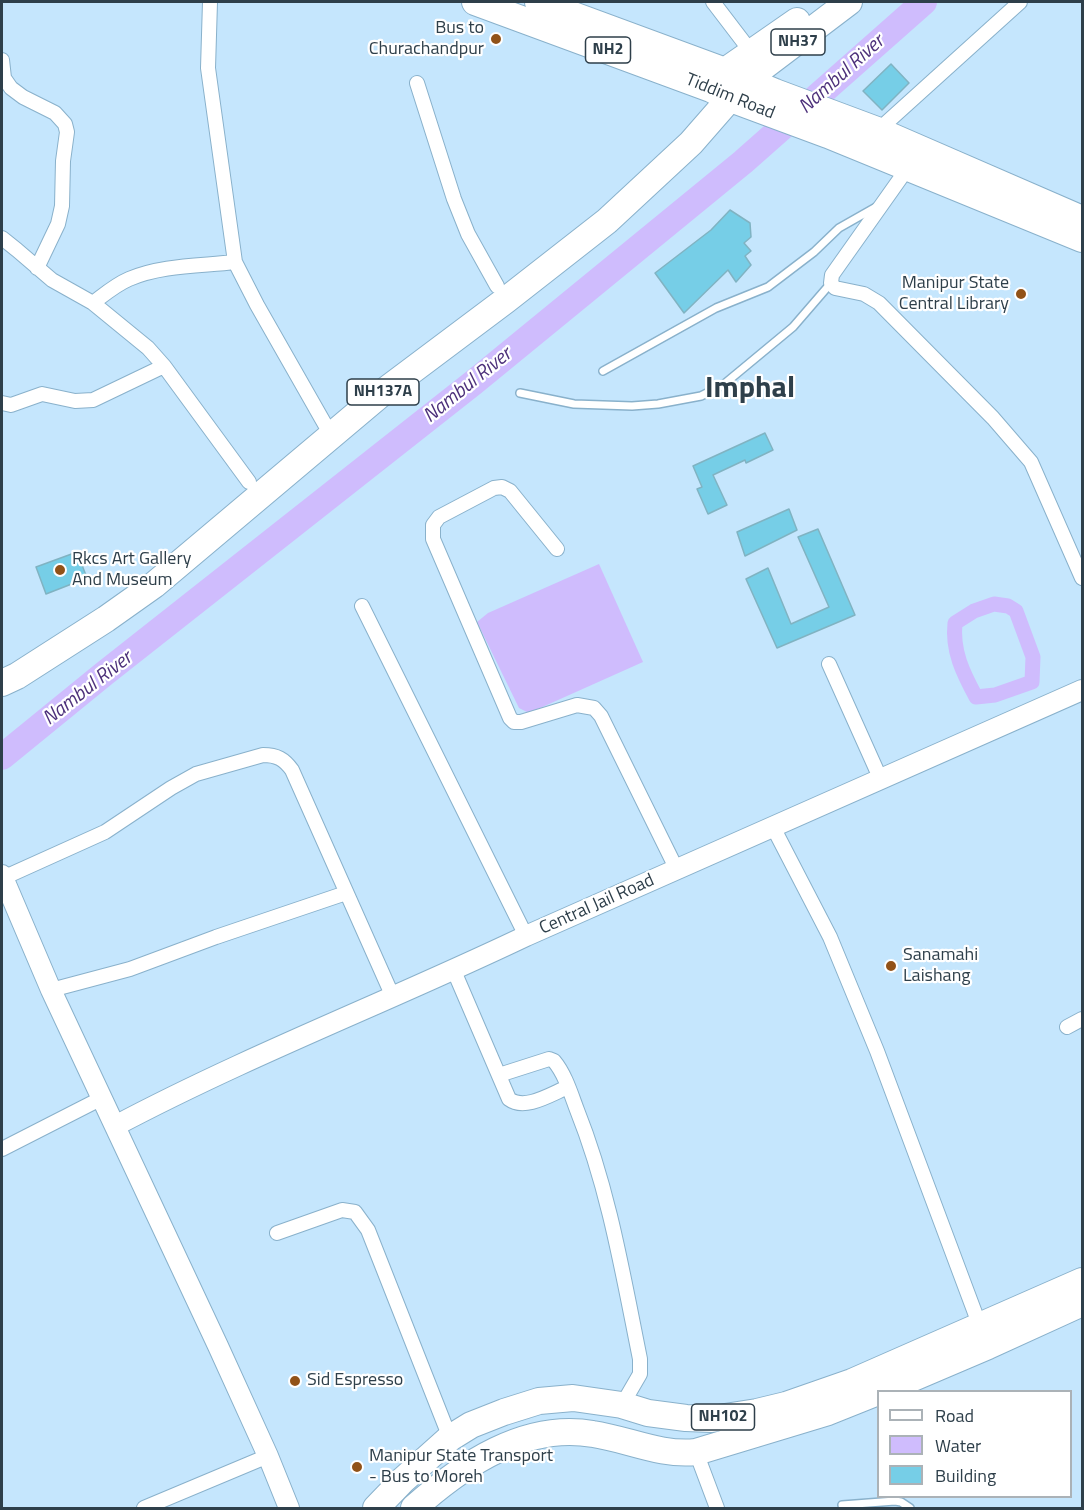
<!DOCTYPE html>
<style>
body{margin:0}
#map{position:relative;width:1084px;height:1510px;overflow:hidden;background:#c5e6fd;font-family:"Titillium Web",sans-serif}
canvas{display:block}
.frame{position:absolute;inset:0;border:3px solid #2e3f4a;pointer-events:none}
.legend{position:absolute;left:877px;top:1390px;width:195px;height:108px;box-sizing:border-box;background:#fff;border:2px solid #abb2b7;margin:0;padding:8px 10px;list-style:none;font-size:18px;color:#2e3f4a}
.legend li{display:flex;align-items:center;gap:12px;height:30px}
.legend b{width:30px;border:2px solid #abb2b7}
</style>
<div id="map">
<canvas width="1084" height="1510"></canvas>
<div class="frame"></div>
<ul class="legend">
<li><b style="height:8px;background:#fff"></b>Road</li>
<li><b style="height:16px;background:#cfbcfd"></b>Water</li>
<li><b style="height:16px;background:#76cee7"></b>Building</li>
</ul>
</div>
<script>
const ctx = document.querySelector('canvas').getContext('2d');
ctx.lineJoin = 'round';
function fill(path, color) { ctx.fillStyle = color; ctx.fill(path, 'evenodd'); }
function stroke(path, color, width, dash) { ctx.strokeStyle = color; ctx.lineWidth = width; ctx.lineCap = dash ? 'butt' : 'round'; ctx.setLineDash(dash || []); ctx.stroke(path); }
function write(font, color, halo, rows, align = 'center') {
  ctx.font = font + ' "Titillium Web",sans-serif'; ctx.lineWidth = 4.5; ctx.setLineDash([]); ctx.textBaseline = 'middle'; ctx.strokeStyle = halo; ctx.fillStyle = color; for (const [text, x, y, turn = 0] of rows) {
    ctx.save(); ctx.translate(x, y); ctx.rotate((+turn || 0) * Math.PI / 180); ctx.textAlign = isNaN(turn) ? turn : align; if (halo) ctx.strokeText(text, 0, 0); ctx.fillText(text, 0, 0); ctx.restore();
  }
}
const water = new Path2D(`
 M 599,564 L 643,662 L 529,713 L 519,708 L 477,622 L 488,613 Z`);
const canal = new Path2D(`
 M 994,604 L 1008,606 L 1016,611 L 1033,657 L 1032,682 L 995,695 L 976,697 C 963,673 952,651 955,623 L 974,611 Z`);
const river = new Path2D(`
 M 2,757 L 105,673 L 473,383 L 743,162 L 924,2`);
const building = new Path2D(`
 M 891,64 L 909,83 L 882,110 L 863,91 Z
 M 730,210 L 750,223 L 751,237 L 744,243 L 751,251 L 745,256 L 751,265 L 736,282 L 728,270 L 684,313 L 655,273 L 711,230 Z
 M 765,433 L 773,450 L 746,463 L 745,460 L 713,475 L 727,505 L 708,514 L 697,489 L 702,487 L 693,466 Z
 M 789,509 L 797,530 L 745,556 L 737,532 Z
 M 818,529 L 855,615 L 777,648 L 746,579 L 768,568 L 791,624 L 829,607 L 798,537 Z
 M 77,552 L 87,578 L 46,594 L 36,567 Z`);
const lane = new Path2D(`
 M 603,371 L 716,308 L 768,287 L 814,252 L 839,228 L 876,207
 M 520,393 L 574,404 L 632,406 L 658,404 L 701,396 L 723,385 L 793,327 L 831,283
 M 842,1505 L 895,1501 L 901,1502 L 910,1508`);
const street = new Path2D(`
 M 210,2 L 208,68 L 235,262 L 257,305 L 331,435
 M 713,2 L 755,57
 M 2,60 L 4,78 L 11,88 L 23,97 L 55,113 L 65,124 L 67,132 L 63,161 L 62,206 L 58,224 L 37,268
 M 417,83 L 454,199 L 468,234 L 497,286
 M 874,134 L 1020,2
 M 907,169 L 832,275 L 831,283 L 835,288 L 864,294 L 879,303 L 993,418 L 1031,462 L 1082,578
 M 2,238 L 17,250 L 52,280 L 93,303 L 148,348 L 164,366 L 249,482
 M 93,303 C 105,294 115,285 129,279 C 161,265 201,266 235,262
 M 2,403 L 11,405 L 42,394 L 75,401 L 93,400 L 164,366
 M 557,549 L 510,491 L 502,487 L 494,488 L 439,517 L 433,525 L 433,539 L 510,718 L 514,722 L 521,722 L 577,705 L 594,708 L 601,716 L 677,870
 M 362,606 L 526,936
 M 829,664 L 881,780
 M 773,827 L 830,937 L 877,1051 L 981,1329
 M 3,878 L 105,832 L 171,788 L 196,774 L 263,755 C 277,755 284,759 292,770 L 393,997
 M 454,971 L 509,1099 C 525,1111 551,1094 568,1087
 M 51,990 L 130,969 L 216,937 L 346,893
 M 1067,1027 L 1082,1019
 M 499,1075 L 549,1059 L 554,1061 C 565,1074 571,1094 577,1110 C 609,1190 623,1275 640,1359 L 640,1374 L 622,1405
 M 2,1149 L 102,1098
 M 277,1233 L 342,1210 L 355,1212 L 368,1230 L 450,1438
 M 696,1452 L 717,1508
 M 144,1508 L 268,1456`);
const secondary = new Path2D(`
 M 2,875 L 51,990 L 218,1346 L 268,1456 L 289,1508
 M 115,1126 C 249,1055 390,1001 526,936 L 1082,690`);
const highway = new Path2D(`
 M 475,2 L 711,89 L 731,99 L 828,135 L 1082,239
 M 538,2 L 725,71 L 775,92 L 877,130 L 1082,219
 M 725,71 L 797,21
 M 2,683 L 17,676 L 106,619 L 154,585 L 382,393 L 506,300 L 607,221 L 691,143 L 746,80 L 849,2
 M 880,1392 L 988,1346 L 1082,1303
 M 376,1508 L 403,1480 L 450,1438 L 471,1425 L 504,1412 L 539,1401 L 573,1398 L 622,1405 L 648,1413 L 686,1418 L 712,1419 L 757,1412 L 786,1405 L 852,1382 L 1082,1281
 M 414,1508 C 462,1465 525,1422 593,1434 C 627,1439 661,1456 696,1452 L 828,1412 L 878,1392`);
const markers = [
 [496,39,6,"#915218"],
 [1021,294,6,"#915218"],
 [60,570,6,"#915218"],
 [891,966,6,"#915218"],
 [295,1381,6,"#915218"],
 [357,1467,6,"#915218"]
];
const shields = [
 [798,42,54],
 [608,50,45],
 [383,392,72],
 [723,1417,63]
];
const shieldNames = [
 ["NH37",798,42],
 ["NH2",608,50],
 ["NH137A",383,392],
 ["NH102",723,1417]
];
const poiNames = [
 ["Bus to",484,29,"right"],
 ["Churachandpur",484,50,"right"],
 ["Manipur State",1009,284,"right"],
 ["Central Library",1009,305,"right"],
 ["Rkcs Art Gallery",72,560],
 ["And Museum",72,581],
 ["Sanamahi",903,956],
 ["Laishang",903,977],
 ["Sid Espresso",307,1381],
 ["Manipur State Transport",369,1457],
 ["- Bus to Moreh",369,1478]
];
const streetNames = [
 ["Tiddim Road",730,97,22],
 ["Central Jail Road",597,905,-24]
];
const waterNames = [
 ["Nambul River",842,75,-42],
 ["Nambul River",468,386,-39],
 ["Nambul River",88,689,-38]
];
const townNames = [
 ["Imphal",750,390]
];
fill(water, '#cfbcfd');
stroke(canal, '#cfbcfd', 15);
stroke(river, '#cfbcfd', 26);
fill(building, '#76cee7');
stroke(building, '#80b3c2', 1.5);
stroke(lane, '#89b1cb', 10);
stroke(street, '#89b1cb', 16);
stroke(secondary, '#89b1cb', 22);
stroke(highway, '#89b1cb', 28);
stroke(lane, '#fff', 7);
stroke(street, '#fff', 14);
stroke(secondary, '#fff', 20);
stroke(highway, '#fff', 26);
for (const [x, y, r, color] of markers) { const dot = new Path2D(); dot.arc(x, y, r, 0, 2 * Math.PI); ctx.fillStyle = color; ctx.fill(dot); stroke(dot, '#fff', 2); }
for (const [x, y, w] of shields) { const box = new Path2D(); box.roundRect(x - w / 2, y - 13, w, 26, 4.5); ctx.fillStyle = '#fff'; ctx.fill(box); stroke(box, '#2e3f4a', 1.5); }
write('bold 16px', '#2e3f4a', null, shieldNames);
write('18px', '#2e3f4a', '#fff', poiNames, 'left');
write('18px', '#2e3f4a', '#fff', streetNames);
write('italic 20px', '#4d317b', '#fff', waterNames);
write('bold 30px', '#2e3f4a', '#fff', townNames);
</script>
